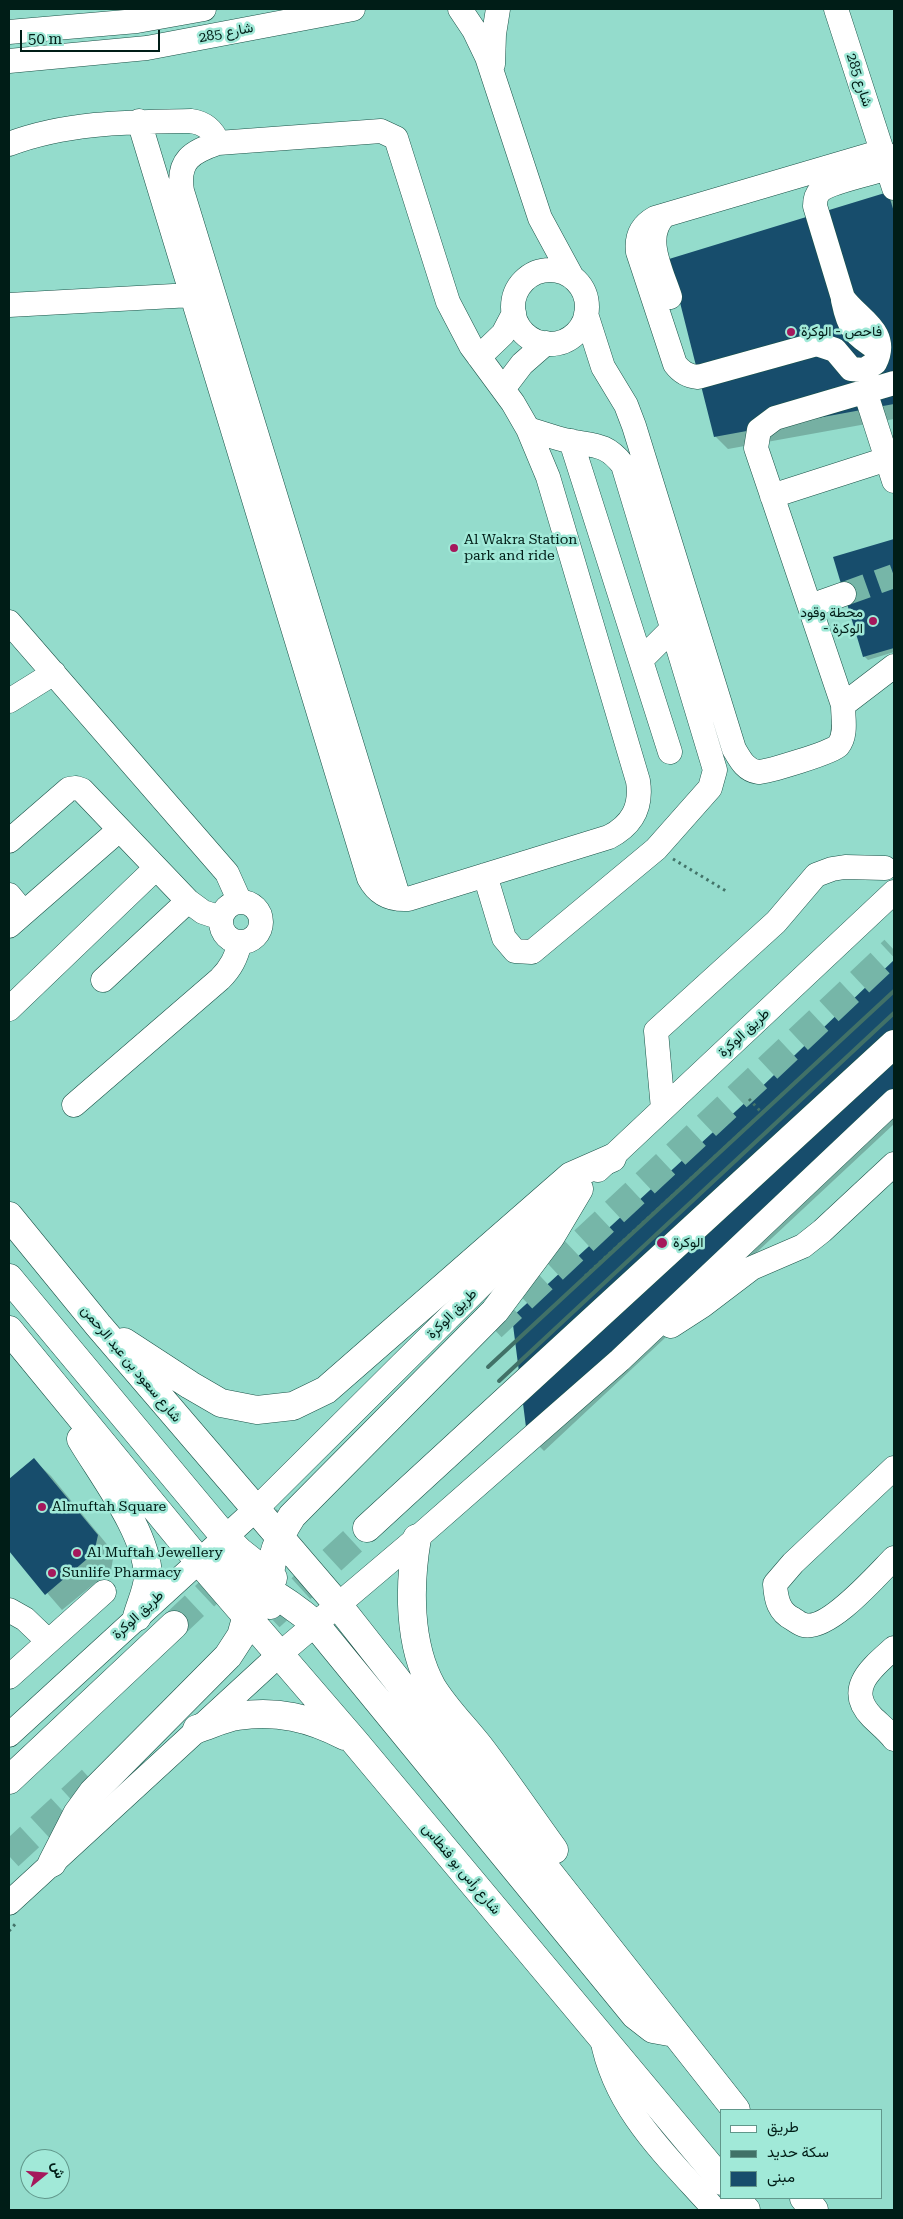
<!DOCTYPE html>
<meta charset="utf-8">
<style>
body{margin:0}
#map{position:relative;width:903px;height:2219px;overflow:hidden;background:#94dccc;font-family:"Roboto Serif",Vazirmatn,serif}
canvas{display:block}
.frame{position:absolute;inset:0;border:10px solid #001d17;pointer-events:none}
.legend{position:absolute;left:720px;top:2109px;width:162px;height:90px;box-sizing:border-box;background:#a1e9d8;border:1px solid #61978b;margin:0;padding:6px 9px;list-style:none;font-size:15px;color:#001d17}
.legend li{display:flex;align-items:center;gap:10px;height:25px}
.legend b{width:25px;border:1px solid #61978b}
.north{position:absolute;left:20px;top:2149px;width:50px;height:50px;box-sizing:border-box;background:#a1e9d8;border:1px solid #61978b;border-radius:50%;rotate:73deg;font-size:14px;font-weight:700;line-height:20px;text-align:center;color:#001d17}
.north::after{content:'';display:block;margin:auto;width:18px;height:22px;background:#a5185c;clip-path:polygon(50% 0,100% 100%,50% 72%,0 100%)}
.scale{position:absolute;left:20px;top:30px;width:140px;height:22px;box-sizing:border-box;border:2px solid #001d17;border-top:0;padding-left:6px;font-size:15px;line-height:18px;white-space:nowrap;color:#001d17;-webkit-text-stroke:4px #a1e9d8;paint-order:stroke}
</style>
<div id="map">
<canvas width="903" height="2219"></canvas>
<div class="frame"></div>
<ul class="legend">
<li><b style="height:6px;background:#fff"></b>طريق</li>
<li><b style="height:6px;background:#417167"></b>سكة حديد</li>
<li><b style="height:14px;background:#174d6c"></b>مبنى</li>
</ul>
<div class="north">ش</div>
<div class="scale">50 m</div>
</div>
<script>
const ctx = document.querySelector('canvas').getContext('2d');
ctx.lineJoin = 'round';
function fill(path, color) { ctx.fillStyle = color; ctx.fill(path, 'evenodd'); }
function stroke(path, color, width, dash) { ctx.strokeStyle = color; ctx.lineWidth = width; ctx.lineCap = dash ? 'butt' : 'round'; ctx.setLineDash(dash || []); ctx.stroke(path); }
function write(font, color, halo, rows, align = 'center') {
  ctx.font = font + ' "Roboto Serif",Vazirmatn,serif'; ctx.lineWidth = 5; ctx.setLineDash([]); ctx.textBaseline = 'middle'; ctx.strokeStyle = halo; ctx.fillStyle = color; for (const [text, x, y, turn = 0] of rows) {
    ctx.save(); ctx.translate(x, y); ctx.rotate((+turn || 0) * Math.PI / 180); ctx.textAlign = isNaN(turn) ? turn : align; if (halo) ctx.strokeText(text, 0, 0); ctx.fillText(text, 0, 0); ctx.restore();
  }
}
const shadow = new Path2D(`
 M 887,193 L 894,200 L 894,419 L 728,449 L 716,437 L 670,260 Z
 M 894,540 L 894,652 L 868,660 L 864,656 L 834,558 Z
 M 894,962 L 894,1124 L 544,1451 L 528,1435 L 750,1100 Z
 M 34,1460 L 51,1476 L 114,1553 L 111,1570 L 62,1610 L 9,1549 L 9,1481 Z`);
const building = new Path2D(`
 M 888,192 L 894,212 L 894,404 L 714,437 L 669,259 Z
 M 894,539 L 894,648 L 863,657 L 833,557 Z
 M 894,960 L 894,1092 L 527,1435 L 512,1317 L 749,1099 Z
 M 34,1458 L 98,1535 L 94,1553 L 45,1595 L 9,1551 L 9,1479 Z`);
const minorTunnel = new Path2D(`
 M 844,594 L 894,576`);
const highwayTunnel = new Path2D(`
 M 492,1327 L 894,950
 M 270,1617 L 367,1528
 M 174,1625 L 291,1515
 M 9,1856 L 98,1774`);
const path = new Path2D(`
 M 673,859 L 726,891
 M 749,1099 L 762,1113
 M 585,1276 L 839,1042
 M 9,1931 L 17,1922`);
const minor = new Path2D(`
 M 460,9 L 474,30 L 487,57 L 540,218 L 572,277
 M 836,9 L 894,188
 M 9,32 L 137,21 L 204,9
 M 9,61 L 147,48 L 353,9
 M 493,64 L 494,34 L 498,9
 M 139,121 L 369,878 C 377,893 390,900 408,899 L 609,837 C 632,825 642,807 638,781 L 548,477 L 528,429 L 513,403 L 471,346 L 448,302 L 396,138 L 381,131 L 218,143 C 192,152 177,160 182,191 L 399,899
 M 9,144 C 67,122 129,122 191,121 C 205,123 213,130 218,143
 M 883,151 L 655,218 C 641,226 636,236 638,252 L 675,364 C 681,372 687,376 698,377 L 817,344 L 835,350 L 851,369 L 864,370 L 875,363 C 891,331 857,319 843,298 L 815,206 C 815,201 816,195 820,191 C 829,182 874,173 888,168
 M 665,215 C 642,236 662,272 670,297
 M513 307a37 37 0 1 1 74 0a37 37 0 1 1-74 0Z
 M 843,300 C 849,329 854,335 879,350
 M 9,305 L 192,295
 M 586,314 L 603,367 L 626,405 L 634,426 L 734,749 C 740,759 745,770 758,772 C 767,772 833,752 838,746 C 847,735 843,718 843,705 L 894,666
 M 479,357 L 503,334 L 514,313
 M 503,389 L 522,364 L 546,343
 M 865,391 L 894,481
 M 571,441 L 670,752
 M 772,496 L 887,459
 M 810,606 L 844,594
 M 9,622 L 227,873 L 240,902
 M 641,660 L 673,628
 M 9,701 L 54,673
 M 843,705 L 756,448 L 759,430 L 775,418 L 894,383
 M 9,841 L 69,789 L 76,788 L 82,790 L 188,901 L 203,912 L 221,918
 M 485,875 L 504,938 L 515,951 L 532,952 L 656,849 L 710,788 L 715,770 L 623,465 C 606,443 594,446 569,441 C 555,438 542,433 528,429
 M 9,895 L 23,912
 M221 922a20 20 0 1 1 40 0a20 20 0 1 1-40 0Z
 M 9,926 L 119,830
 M 103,980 L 188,901
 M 9,1009 L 156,868
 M 74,1105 L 220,979 C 231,968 236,958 240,942
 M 663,1109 L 656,1031 L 776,922 L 816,875 L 832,869 L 845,867 L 885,868
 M 598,1170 L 894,892
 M 671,1326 L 702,1306 L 752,1268 L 803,1246 L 822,1231 L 894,1164
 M 894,1468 L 793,1563 L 775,1584 C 776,1600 779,1612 793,1619 C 796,1621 800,1624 804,1625 C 829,1631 877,1575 894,1558
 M 9,1610 L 25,1619 L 48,1641
 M 894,1648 C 873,1667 844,1688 872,1717 C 879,1724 888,1731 894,1739
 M 9,1677 L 104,1592
 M 9,1735 L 255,1510 L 563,1204
 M 9,1903 L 280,1654 L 417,1538 L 620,1360 L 894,1101
 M 602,2038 C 615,2110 668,2157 715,2210`);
const major = new Path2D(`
 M 9,1216 L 98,1325 L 338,1605 L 736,2110
 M 9,1278 L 224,1536 L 239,1551 L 273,1578
 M 9,1330 L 198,1560 L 355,1742 L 722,2181
 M 124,1342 L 190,1385 L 221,1403 L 257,1410 L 293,1406 L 326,1390 L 571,1176 L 612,1158
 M 81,1439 C 103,1476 147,1533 148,1576 C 148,1589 140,1605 137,1617
 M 417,1538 C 409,1585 408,1644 432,1687 C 446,1710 466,1729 482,1750 C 507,1783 530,1817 554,1850
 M 200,1560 C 243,1574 280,1594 315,1624 L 635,2015 L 653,2029 L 675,2033
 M 270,1605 C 267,1571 273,1545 292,1516 L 495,1311 L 551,1236 L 579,1189
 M 197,1729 C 210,1725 224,1718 238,1716 C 277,1710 310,1718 345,1736
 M 52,1863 L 77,1814 L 93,1792 L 228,1656 L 241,1636 L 251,1601
 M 735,2198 L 746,2210
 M 804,2198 L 814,2210`);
const highway = new Path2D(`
 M 367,1528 L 894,1044
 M 9,1780 L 174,1625`);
const rail = new Path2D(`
 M 488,1367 L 894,991
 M 499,1381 L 894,1013`);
const markers = [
 [791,332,5,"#a5185c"],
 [454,548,5,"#a5185c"],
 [873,621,5,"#a5185c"],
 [662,1243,6,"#a5185c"],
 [42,1507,5,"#a5185c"],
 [77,1553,5,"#a5185c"],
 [52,1573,5,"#a5185c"]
];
const streetNames = [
 ["شارع 285",226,33,-11],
 ["شارع 285",859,80,72],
 ["طريق الوكرة",744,1033,-43],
 ["طريق الوكرة",452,1314,-45],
 ["شارع سعود بن عبد الرحمن",131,1364,50],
 ["طريق الوكرة",138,1615,-43],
 ["شارع رأس بو فنطاس",461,1869,50]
];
const poiNames = [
 ["فاحص - الوكرة",801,332],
 ["Al Wakra Station",464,540],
 ["park and ride",464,556],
 ["محطة وقود",863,613,"right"],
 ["- الوكرة",863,629,"right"],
 ["الوكرة",673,1243],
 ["Almuftah Square",52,1507],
 ["Al Muftah Jewellery",87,1553],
 ["Sunlife Pharmacy",62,1573]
];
fill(shadow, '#0003');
fill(building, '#174d6c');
stroke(minorTunnel, '#76b6a8', 24, [24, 12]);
stroke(highwayTunnel, '#76b6a8', 28, [28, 14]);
stroke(minor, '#1a5247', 25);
stroke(major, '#1a5247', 29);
stroke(highway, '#1a5247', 29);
stroke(path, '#437469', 3, [2.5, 4]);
stroke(minor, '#fff', 24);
stroke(major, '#fff', 28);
stroke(highway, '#fff', 28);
stroke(rail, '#417167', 4);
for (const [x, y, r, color] of markers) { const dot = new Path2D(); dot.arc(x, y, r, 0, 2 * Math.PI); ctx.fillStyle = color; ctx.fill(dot); stroke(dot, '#a1e9d8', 2); }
write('14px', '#001d17', '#a1e9d8', streetNames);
write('14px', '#001d17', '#a1e9d8', poiNames, 'left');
</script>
